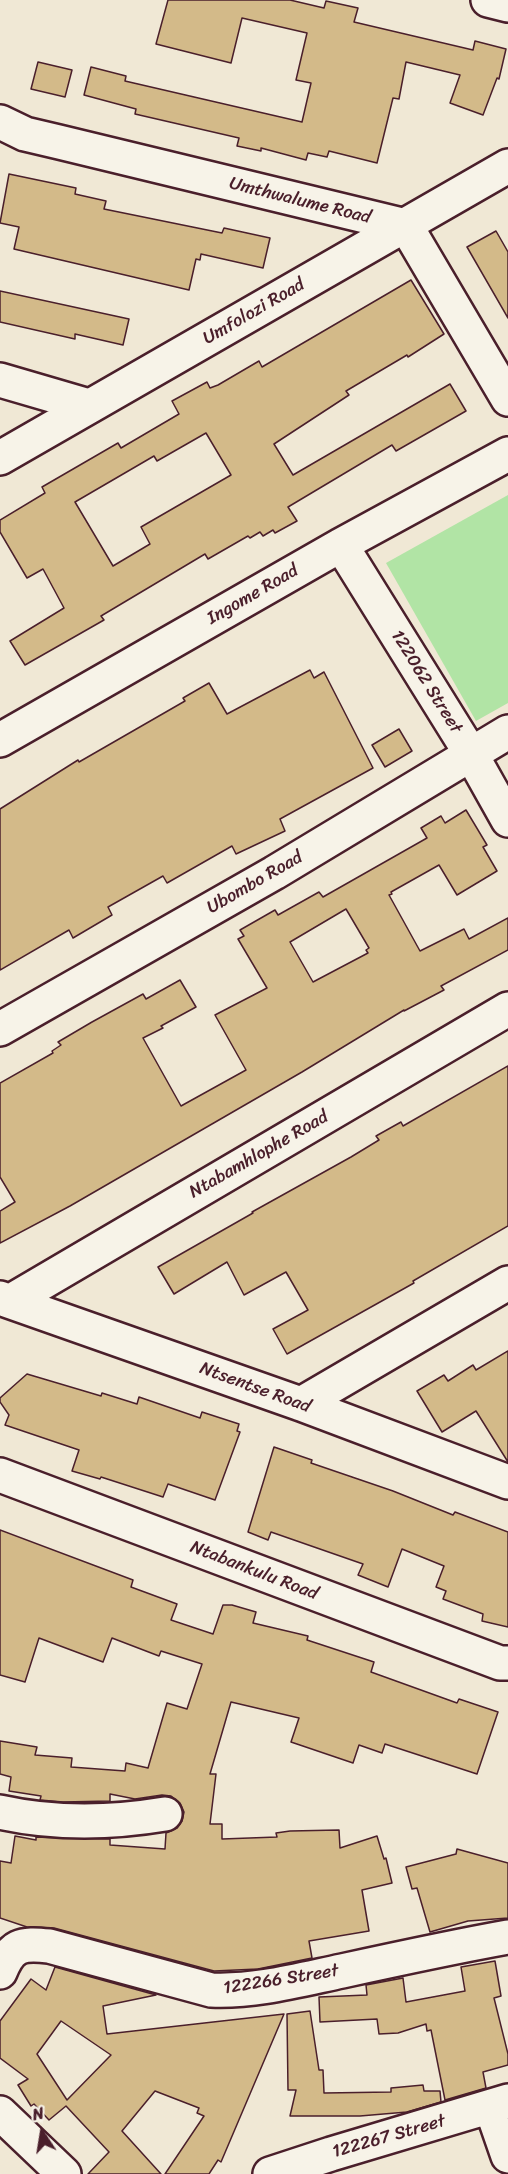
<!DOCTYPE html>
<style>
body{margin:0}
#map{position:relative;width:508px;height:2174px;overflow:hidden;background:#f0e8d5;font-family:Sriracha,sans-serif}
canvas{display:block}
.north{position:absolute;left:12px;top:2102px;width:60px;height:60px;-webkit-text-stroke:4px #f7f3e8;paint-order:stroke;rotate:348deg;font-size:16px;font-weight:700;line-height:24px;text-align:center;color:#4a1f2b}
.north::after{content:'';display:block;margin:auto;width:21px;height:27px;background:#4a1f2b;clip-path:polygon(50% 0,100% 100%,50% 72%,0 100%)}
</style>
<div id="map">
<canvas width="508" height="2174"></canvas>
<div class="north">N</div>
</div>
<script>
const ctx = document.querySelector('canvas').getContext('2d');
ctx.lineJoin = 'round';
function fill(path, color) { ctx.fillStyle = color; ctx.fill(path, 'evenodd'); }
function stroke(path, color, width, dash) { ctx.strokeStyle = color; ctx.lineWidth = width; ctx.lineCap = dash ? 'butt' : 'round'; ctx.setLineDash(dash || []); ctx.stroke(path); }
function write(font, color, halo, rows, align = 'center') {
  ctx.font = font + ' Sriracha,sans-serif'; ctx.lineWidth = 4.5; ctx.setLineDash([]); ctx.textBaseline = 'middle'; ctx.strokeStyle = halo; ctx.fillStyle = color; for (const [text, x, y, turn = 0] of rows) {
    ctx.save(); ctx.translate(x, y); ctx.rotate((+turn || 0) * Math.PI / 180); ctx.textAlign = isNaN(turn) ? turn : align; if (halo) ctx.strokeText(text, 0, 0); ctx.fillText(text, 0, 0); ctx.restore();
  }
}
const green = new Path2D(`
 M 508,495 L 508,703 L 476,721 L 386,563 Z`);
const building = new Path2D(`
 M 168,0 L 290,0 L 324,8 L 326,1 L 358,8 L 354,22 L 473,50 L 475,41 L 506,49 L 499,79 L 497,78 L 483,115 L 450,103 L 460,75 L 406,62 L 399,99 L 393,98 L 377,163 L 329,151 L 327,157 L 308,153 L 306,160 L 261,148 L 261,151 L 237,146 L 239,138 L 135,114 L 136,109 L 84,95 L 91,67 L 126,76 L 125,81 L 302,122 L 311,83 L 296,80 L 307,33 L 242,18 L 231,63 L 156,44 Z
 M 38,62 L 72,70 L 65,97 L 31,89 Z
 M 9,174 L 76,188 L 75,194 L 106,201 L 104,209 L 222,233 L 224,228 L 270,238 L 263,268 L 201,254 L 200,260 L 196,259 L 189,290 L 14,249 L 19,227 L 0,223 Z
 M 496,231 L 508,252 L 508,318 L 467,247 Z
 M 411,280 L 444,334 L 408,357 L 407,355 L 346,391 L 349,395 L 274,444 L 293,475 L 450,384 L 466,411 L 396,451 L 392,445 L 288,507 L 297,521 L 275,533 L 273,530 L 263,536 L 260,532 L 250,538 L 248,536 L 208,559 L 205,554 L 101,616 L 104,620 L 25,665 L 10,641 L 64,608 L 43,569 L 27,578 L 0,532 L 0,520 L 45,493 L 42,487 L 118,443 L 121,448 L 179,414 L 172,401 L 207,382 L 210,388 L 218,385 L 259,361 L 262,367 ZM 206,433 L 231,475 L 141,527 L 150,544 L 113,566 L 75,502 L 154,456 L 157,461 Z
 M 0,291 L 129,319 L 123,345 L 75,334 L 75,339 L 0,322 Z
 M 310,670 L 314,678 L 324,672 L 373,768 L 280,819 L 285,831 L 236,854 L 232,846 L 167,883 L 163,876 L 108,907 L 112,915 L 73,938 L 69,930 L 0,970 L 0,809 L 78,760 L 79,762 L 185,701 L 183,698 L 209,683 L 227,714 Z
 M 399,729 L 412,751 L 385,767 L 372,745 Z
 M 466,810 L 487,845 L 483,847 L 497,871 L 457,895 L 439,865 L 391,892 L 392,894 L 389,895 L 420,951 L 464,929 L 469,939 L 508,918 L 508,950 L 441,986 L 444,990 L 404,1011 L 404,1010 L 302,1072 L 70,1206 L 0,1243 L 0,1211 L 15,1202 L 0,1177 L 0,1083 L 53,1053 L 52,1051 L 61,1045 L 58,1042 L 92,1022 L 143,994 L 146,999 L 180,980 L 196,1007 L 161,1026 L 163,1028 L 143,1038 L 181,1106 L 246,1070 L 215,1015 L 267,988 L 238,939 L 244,936 L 240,930 L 275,910 L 278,915 L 319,892 L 323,897 L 427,838 L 421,828 L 441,816 L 445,823 ZM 346,909 L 369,948 L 366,950 L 368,953 L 313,982 L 290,942 Z
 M 508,1066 L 508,1226 L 413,1281 L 414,1283 L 287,1354 L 273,1329 L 308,1310 L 286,1272 L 244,1295 L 227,1262 L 174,1294 L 158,1267 L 253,1213 L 252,1212 L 351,1157 L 379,1140 L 376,1136 L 401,1122 L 403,1126 Z
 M 508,1351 L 508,1462 L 476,1411 L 442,1432 L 417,1391 L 444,1375 L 448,1381 L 473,1365 L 476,1370 Z
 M 27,1374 L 101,1396 L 102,1393 L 137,1404 L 139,1397 L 200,1418 L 202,1412 L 239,1424 L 237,1431 L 240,1432 L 215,1500 L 168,1484 L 163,1497 L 101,1477 L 100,1479 L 72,1471 L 79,1450 L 5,1425 L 9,1415 L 0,1402 L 0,1398 Z
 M 274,1447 L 312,1460 L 311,1463 L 393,1491 L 453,1515 L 455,1512 L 508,1532 L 508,1627 L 482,1621 L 483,1614 L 443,1599 L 446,1591 L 436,1587 L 444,1566 L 402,1549 L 388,1587 L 358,1575 L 363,1564 L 271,1532 L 268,1540 L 248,1532 Z
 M 0,1530 L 133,1580 L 131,1587 L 177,1604 L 171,1620 L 213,1634 L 223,1605 L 232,1605 L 256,1612 L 253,1623 L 308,1636 L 307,1640 L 374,1662 L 371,1672 L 457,1703 L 459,1699 L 498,1712 L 477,1774 L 385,1744 L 382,1753 L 359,1745 L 353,1763 L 291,1742 L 299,1718 L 231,1702 L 210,1774 L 216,1774 L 210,1824 L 222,1824 L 222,1839 L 277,1837 L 276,1833 L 290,1831 L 339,1830 L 340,1848 L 377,1836 L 384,1859 L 386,1858 L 392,1883 L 362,1890 L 369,1931 L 309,1941 L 312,1958 L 258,1969 L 214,1971 L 54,1928 L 27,1927 L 0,1918 L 0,1861 L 11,1863 L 15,1836 L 36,1840 L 36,1837 L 110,1839 L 110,1845 L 165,1849 L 166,1833 L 177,1828 L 182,1821 L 184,1812 L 180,1803 L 171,1796 L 162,1795 L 135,1799 L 110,1794 L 110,1801 L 63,1802 L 40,1800 L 41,1796 L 9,1791 L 11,1777 L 0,1774 L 0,1741 L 37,1747 L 35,1755 L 72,1758 L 71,1767 L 125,1771 L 126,1763 L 148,1768 L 167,1703 L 187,1709 L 202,1664 L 161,1651 L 159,1656 L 112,1638 L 103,1662 L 39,1638 L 25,1682 L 0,1675 Z
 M 457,1849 L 508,1863 L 508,1918 L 468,1921 L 430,1932 L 417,1888 L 412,1889 L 406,1867 L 456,1854 Z
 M 495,1961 L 501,1996 L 494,1998 L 508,2054 L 508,2065 L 483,2072 L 486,2088 L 445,2100 L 431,2030 L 427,2031 L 426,2024 L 398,2033 L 379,2034 L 377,2019 L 320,2022 L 319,1997 L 367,1995 L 366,1985 L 403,1978 L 406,2002 L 465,1991 L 461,1967 Z
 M 55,1967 L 156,1995 L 103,2006 L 107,2034 L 284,2014 L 221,2162 L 218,2160 L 209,2174 L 165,2174 L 204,2116 L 197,2113 L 199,2108 L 155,2091 L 122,2131 L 161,2174 L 88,2174 L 109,2152 L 66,2106 L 49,2120 L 34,2104 L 31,2106 L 18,2085 L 28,2079 L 0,2058 L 0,2021 L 31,1979 L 46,1990 ZM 61,2021 L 111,2055 L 67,2100 L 37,2054 Z
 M 310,2011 L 319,2070 L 323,2070 L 324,2093 L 391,2092 L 391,2088 L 423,2085 L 424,2091 L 440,2091 L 441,2102 L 407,2112 L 360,2116 L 290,2116 L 296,2090 L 288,2090 L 287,2014 Z`);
const minor = new Path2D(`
 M 488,0 L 508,5
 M 0,122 L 25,134 L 59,142 L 406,226 L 508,399
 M 0,380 L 89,406
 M 0,458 L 508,166
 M 341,545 L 471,754 L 508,820
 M 0,740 L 341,545 L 508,454
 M 0,1029 L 274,873 L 508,732
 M 0,1298 L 301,1404 L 508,1482
 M 11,1301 L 508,1009
 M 301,1404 L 508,1283
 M 0,1475 L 500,1663 L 508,1663
 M 0,1812 C 54,1824 111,1823 165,1814
 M 0,1972 C 11,1945 21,1943 49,1946 L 211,1990 C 255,1992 299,1980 342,1971 C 397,1959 452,1947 508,1937
 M 491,2107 L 508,2156
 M 0,2113 L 64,2174
 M 270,2174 L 331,2154 L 508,2101`);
const streetNames = [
 ["Umthwalume Road",300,201,14],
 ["Umfolozi Road",254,312,-30],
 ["Ingome Road",253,595,-30],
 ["122062 Street",426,682,58],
 ["Ubombo Road",255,883,-30],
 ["Ntabamhlophe Road",259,1155,-30],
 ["Ntsentse Road",255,1388,20],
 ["Ntabankulu Road",254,1571,21],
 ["122266 Street",281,1980,-9],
 ["122267 Street",389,2137,-16]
];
fill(green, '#b1e4a5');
fill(building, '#d3ba89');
stroke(building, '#4a1f2b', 1.5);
stroke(minor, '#4a1f2b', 38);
stroke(minor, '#f7f3e8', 33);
write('18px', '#4a1f2b', '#f7f3e8', streetNames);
</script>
